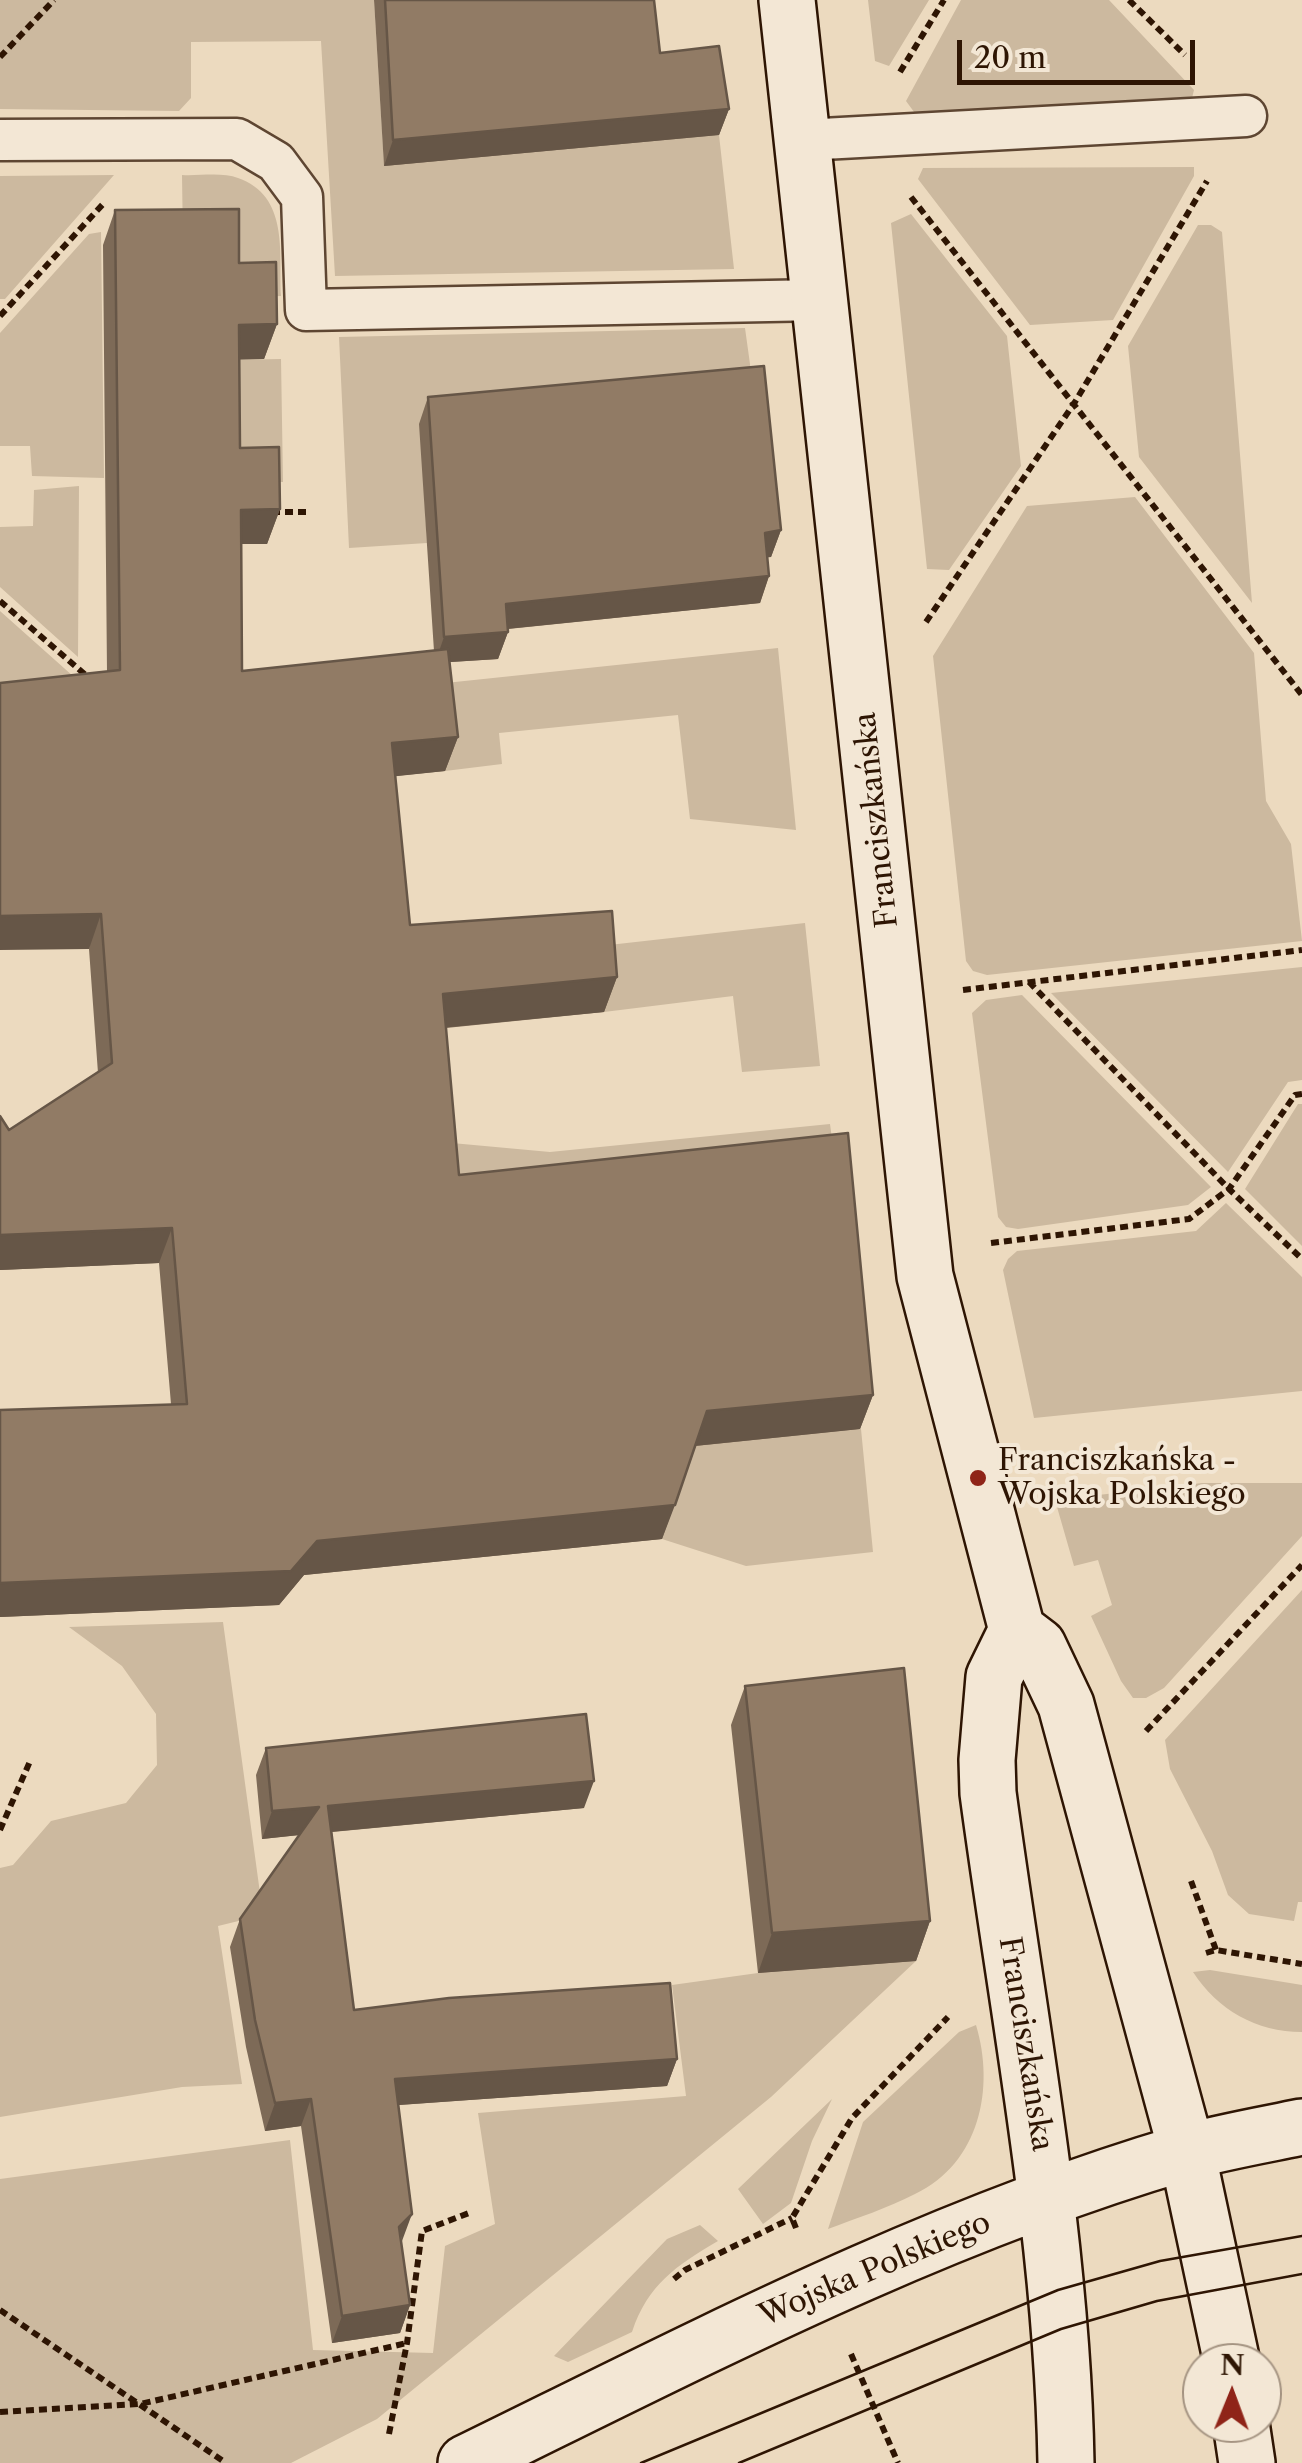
<!DOCTYPE html>
<meta charset="utf-8">
<style>
body{margin:0}
#map{position:relative;width:1302px;height:2463px;overflow:hidden;background:#ecdabf;font-family:"Libre Caslon Text",serif}
canvas{display:block}
.north{position:absolute;left:1182px;top:2343px;width:100px;height:100px;box-sizing:border-box;background:#f3e7d5;border:2px solid #a49381;border-radius:50%;rotate:1deg;font-size:28px;font-weight:700;line-height:40px;text-align:center;color:#2e1503}
.north::after{content:'';display:block;margin:auto;width:35px;height:45px;background:#8f2418;clip-path:polygon(50% 0,100% 100%,50% 72%,0 100%)}
.scale{position:absolute;left:957px;top:40px;width:238px;height:45px;box-sizing:border-box;border:5px solid #2e1503;border-top:0;padding-left:12px;font-size:30px;line-height:35px;white-space:nowrap;color:#2e1503;-webkit-text-stroke:8px #f3e7d5;paint-order:stroke}
</style>
<div id="map">
<canvas width="1302" height="2463"></canvas>
<div class="north">N</div>
<div class="scale">20 m</div>
</div>
<script>
const ctx = document.querySelector('canvas').getContext('2d');
ctx.lineJoin = 'round';
function fill(path, color) { ctx.fillStyle = color; ctx.fill(path, 'evenodd'); }
function stroke(path, color, width, dash) { ctx.strokeStyle = color; ctx.lineWidth = width; ctx.lineCap = dash ? 'butt' : 'round'; ctx.setLineDash(dash || []); ctx.stroke(path); }
function write(font, color, halo, rows, align = 'center') {
  ctx.font = font + ' "Libre Caslon Text",serif'; ctx.lineWidth = 8; ctx.setLineDash([]); ctx.textBaseline = 'middle'; ctx.strokeStyle = halo; ctx.fillStyle = color; for (const [text, x, y, turn = 0] of rows) {
    ctx.save(); ctx.translate(x, y); ctx.rotate((+turn || 0) * Math.PI / 180); ctx.textAlign = isNaN(turn) ? turn : align; if (halo) ctx.strokeText(text, 0, 0); ctx.fillText(text, 0, 0); ctx.restore();
  }
}
const green = new Path2D(`
 M 0,0 L 374,0 L 384,165 L 719,135 L 734,269 L 335,276 L 321,41 L 191,42 L 191,98 L 179,111 L 0,109 Z
 M 868,0 L 929,0 L 889,66 L 875,61 Z
 M 961,0 L 1109,0 L 1194,90 L 1190,106 L 917,116 L 906,101 Z
 M 1194,167 L 1194,176 L 1113,320 L 1030,325 L 918,179 L 923,168 Z
 M 114,175 L 5,299 L 0,299 L 0,176 Z
 M 182,175 C 199,176 223,172 238,178 C 289,196 279,252 281,296 L 226,298 L 183,244 Z
 M 911,214 L 1007,336 L 1021,466 L 949,570 L 927,569 L 891,223 Z
 M 1198,225 L 1211,225 L 1222,232 L 1252,603 L 1139,457 L 1128,346 Z
 M 101,232 L 104,478 L 32,476 L 30,446 L 0,446 L 0,333 L 89,234 Z
 M 745,328 L 754,393 L 423,473 L 427,543 L 349,548 L 339,337 Z
 M 281,359 L 283,482 L 228,482 L 227,360 Z
 M 79,486 L 78,657 L 0,587 L 0,527 L 33,526 L 34,490 Z
 M 1135,497 L 1254,653 L 1266,801 L 1291,844 L 1302,941 L 987,975 L 973,971 L 966,961 L 933,656 L 1027,506 Z
 M 0,611 L 83,685 L 0,707 Z
 M 778,648 L 796,830 L 690,819 L 678,715 L 499,733 L 502,764 L 445,771 L 436,684 Z
 M 805,923 L 820,1066 L 742,1072 L 733,996 L 604,1012 L 600,946 Z
 M 1302,967 L 1302,1080 L 1288,1082 L 1228,1172 L 1051,993 Z
 M 1022,995 L 1211,1187 L 1188,1205 L 1018,1229 L 1006,1227 L 998,1217 L 972,1013 L 986,1000 Z
 M 1298,1104 L 1302,1104 L 1302,1246 L 1245,1189 Z
 M 830,1124 L 836,1168 L 447,1210 L 441,1142 L 550,1152 Z
 M 1226,1203 L 1302,1277 L 1302,1391 L 1034,1418 L 1003,1270 L 1008,1259 L 1017,1251 L 1196,1231 Z
 M 861,1429 L 873,1552 L 746,1566 L 662,1539 L 680,1487 L 677,1447 Z
 M 1202,1483 L 1302,1483 L 1302,1536 L 1164,1688 L 1146,1698 L 1133,1698 L 1121,1681 L 1091,1616 L 1112,1605 L 1098,1560 L 1074,1566 L 1055,1500 Z
 M 1302,1590 L 1302,1902 L 1298,1902 L 1294,1921 L 1249,1914 L 1228,1895 L 1212,1851 L 1170,1769 L 1165,1740 Z
 M 223,1622 L 263,1915 L 218,1926 L 242,2084 L 182,2087 L 0,2117 L 0,1868 L 13,1865 L 51,1821 L 126,1803 L 157,1765 L 156,1714 L 122,1666 L 69,1627 Z
 M 916,1961 L 771,2097 L 377,2419 L 291,2463 L 0,2463 L 0,2179 L 290,2140 L 313,2350 L 433,2353 L 445,2246 L 495,2224 L 478,2113 L 686,2096 L 672,1985 L 758,1973 Z
 M 1210,1970 L 1302,1985 L 1302,2032 C 1256,2032 1218,2010 1193,1972 Z
 M 976,2025 C 995,2088 980,2163 915,2194 C 888,2208 857,2218 828,2229 L 863,2122 L 959,2032 Z
 M 832,2099 L 812,2141 L 791,2203 L 763,2224 L 738,2189 Z
 M 700,2225 L 718,2241 C 676,2266 648,2284 632,2332 L 568,2362 L 554,2356 L 667,2239 Z`);
const path = new Path2D(`
 M 1129,0 L 1185,55
 M 0,57 L 54,0
 M 900,72 L 944,0
 M 911,197 L 1302,695
 M 0,316 L 104,203
 M 272,512 L 311,512
 M 0,601 L 89,678
 M 926,622 L 1075,402 L 1207,181
 M 1029,982 L 1229,1189 L 1302,1259
 M 963,990 L 1302,950
 M 991,1243 L 1189,1219 L 1229,1189 L 1295,1095 L 1302,1094
 M 1146,1731 L 1302,1565
 M 0,1830 L 31,1759
 M 1191,1881 L 1216,1950
 M 1206,1953 L 1216,1950 L 1302,1964
 M 796,2228 L 792,2218 L 852,2118 L 948,2017
 M 674,2279 L 685,2270 L 792,2218
 M 0,2310 L 226,2463
 M 851,2354 L 898,2463
 M 0,2412 L 140,2404 L 407,2343
 M 389,2434 L 407,2343 L 422,2231 L 469,2213`);
const lane = new Path2D(`
 M 0,140 L 237,139 L 276,162 L 302,197 L 306,310 L 820,300
 M 804,140 L 1246,116`);
const secondary = new Path2D(`
 M 787,0 L 925,1276 L 1017,1630 L 1038,1646 L 1066,1705 L 1187,2152 L 1232,2363
 M 1017,1630 L 994,1677 L 987,1760 L 988,1793 C 1018,2017 1062,2237 1066,2463
 M 1241,2423 L 1247,2463
 M 466,2463 C 701,2348 932,2227 1183,2153 C 1222,2142 1263,2135 1302,2127`);
const tram = new Path2D(`
 M 641,2463 L 1058,2290 L 1160,2261 L 1302,2236
 M 739,2463 L 1061,2329 L 1157,2301 L 1302,2274`);
const wall = new Path2D(`
 M 374,0 L 654,0 L 660,53 L 729,109 L 719,135 L 384,166 Z
 M 115,210 L 239,263 L 277,324 L 264,359 L 240,359 L 240,448 L 280,509 L 267,544 L 241,544 L 242,671 L 434,651 L 419,424 L 428,397 L 781,530 L 771,557 L 767,557 L 769,576 L 760,603 L 508,629 L 508,632 L 498,659 L 450,662 L 458,737 L 445,771 L 395,776 L 410,925 L 617,977 L 604,1012 L 446,1028 L 459,1175 L 873,1395 L 860,1429 L 695,1446 L 662,1539 L 304,1575 L 279,1605 L 0,1617 L 0,1410 L 171,1404 L 159,1263 L 0,1270 L 0,1116 L 9,1130 L 98,1073 L 89,949 L 107,672 L 103,245 Z
 M 745,1686 L 930,1921 L 916,1961 L 758,1973 L 731,1725 Z
 M 266,1748 L 584,1808 L 332,1832 L 354,2010 L 677,2059 L 667,2086 L 398,2105 L 401,2242 L 410,2305 L 400,2333 L 332,2343 L 301,2126 L 265,2131 L 246,2047 L 230,1947 L 240,1919 L 299,1835 L 262,1839 L 256,1775 Z`);
const shadedWall = new Path2D(`
 M 729,109 L 719,135 L 384,166 L 393,140 Z
 M 277,324 L 264,359 L 227,360 L 239,325 Z
 M 280,509 L 267,544 L 228,544 L 241,510 Z
 M 781,530 L 771,557 L 755,559 L 765,533 Z
 M 769,576 L 760,603 L 496,630 L 506,604 Z
 M 508,632 L 498,659 L 435,663 L 444,637 Z
 M 458,737 L 445,771 L 379,778 L 392,743 Z
 M 101,914 L 89,949 L 0,950 L 0,916 Z
 M 617,977 L 604,1012 L 430,1029 L 443,994 Z
 M 172,1228 L 159,1263 L 0,1270 L 0,1235 Z
 M 873,1395 L 860,1429 L 694,1446 L 707,1411 Z
 M 675,1505 L 662,1539 L 304,1575 L 279,1605 L 0,1617 L 0,1583 L 317,1541 Z
 M 594,1781 L 584,1808 L 319,1833 L 328,1806 Z
 M 319,1807 L 309,1834 L 262,1839 L 272,1811 Z
 M 930,1921 L 916,1961 L 758,1973 L 772,1933 Z
 M 677,2059 L 667,2086 L 385,2106 L 395,2079 Z
 M 311,2099 L 301,2126 L 265,2131 L 275,2103 Z
 M 412,2214 L 402,2241 L 399,2227 Z
 M 410,2305 L 400,2333 L 332,2343 L 342,2316 Z`);
const building = new Path2D(`
 M 385,0 L 654,0 L 660,53 L 719,46 L 729,109 L 393,140 Z
 M 239,209 L 239,263 L 276,262 L 277,324 L 239,325 L 240,448 L 279,447 L 280,509 L 241,510 L 242,671 L 448,649 L 458,737 L 392,743 L 410,925 L 612,911 L 617,977 L 443,994 L 459,1175 L 848,1133 L 873,1395 L 707,1411 L 675,1505 L 317,1541 L 291,1571 L 0,1583 L 0,1410 L 187,1404 L 172,1228 L 0,1235 L 0,1116 L 9,1130 L 112,1063 L 101,914 L 0,916 L 0,683 L 120,670 L 115,210 Z
 M 764,366 L 781,530 L 765,533 L 769,576 L 506,604 L 508,632 L 444,637 L 428,397 Z
 M 904,1668 L 930,1921 L 772,1933 L 745,1686 Z
 M 586,1714 L 594,1781 L 328,1806 L 354,2010 L 449,1998 L 670,1983 L 677,2059 L 395,2079 L 412,2214 L 399,2227 L 410,2305 L 342,2316 L 311,2099 L 275,2103 L 255,2020 L 240,1919 L 319,1807 L 272,1811 L 266,1748 Z`);
const markers = [
 [978,1478,10,"#8f2418"]
];
const streetNames = [
 ["Franciszkańska",877,820,-96],
 ["Franciszkańska",1025,2044,81],
 ["Wojska Polskiego",875,2270,-23]
];
const poiNames = [
 ["Franciszkańska -",998,1461],
 ["Wojska Polskiego",998,1495]
];
fill(green, '#ccb99f');
stroke(lane, '#5e4632', 45);
stroke(secondary, '#2e1503', 60);
stroke(path, '#2e1503', 6, [8, 5]);
stroke(lane, '#f3e7d5', 40);
stroke(secondary, '#f3e7d5', 55);
stroke(tram, '#2e1503', 2.5);
fill(wall, '#7d6a57');
fill(shadedWall, '#665647');
fill(building, '#917b65');
stroke(building, '#665647', 2.5);
for (const [x, y, r, color] of markers) { const dot = new Path2D(); dot.arc(x, y, r, 0, 2 * Math.PI); ctx.fillStyle = color; ctx.fill(dot); stroke(dot, '#f3e7d5', 4); }
write('30px', '#2e1503', '#f3e7d5', streetNames);
write('30px', '#2e1503', '#f3e7d5', poiNames, 'left');
</script>
